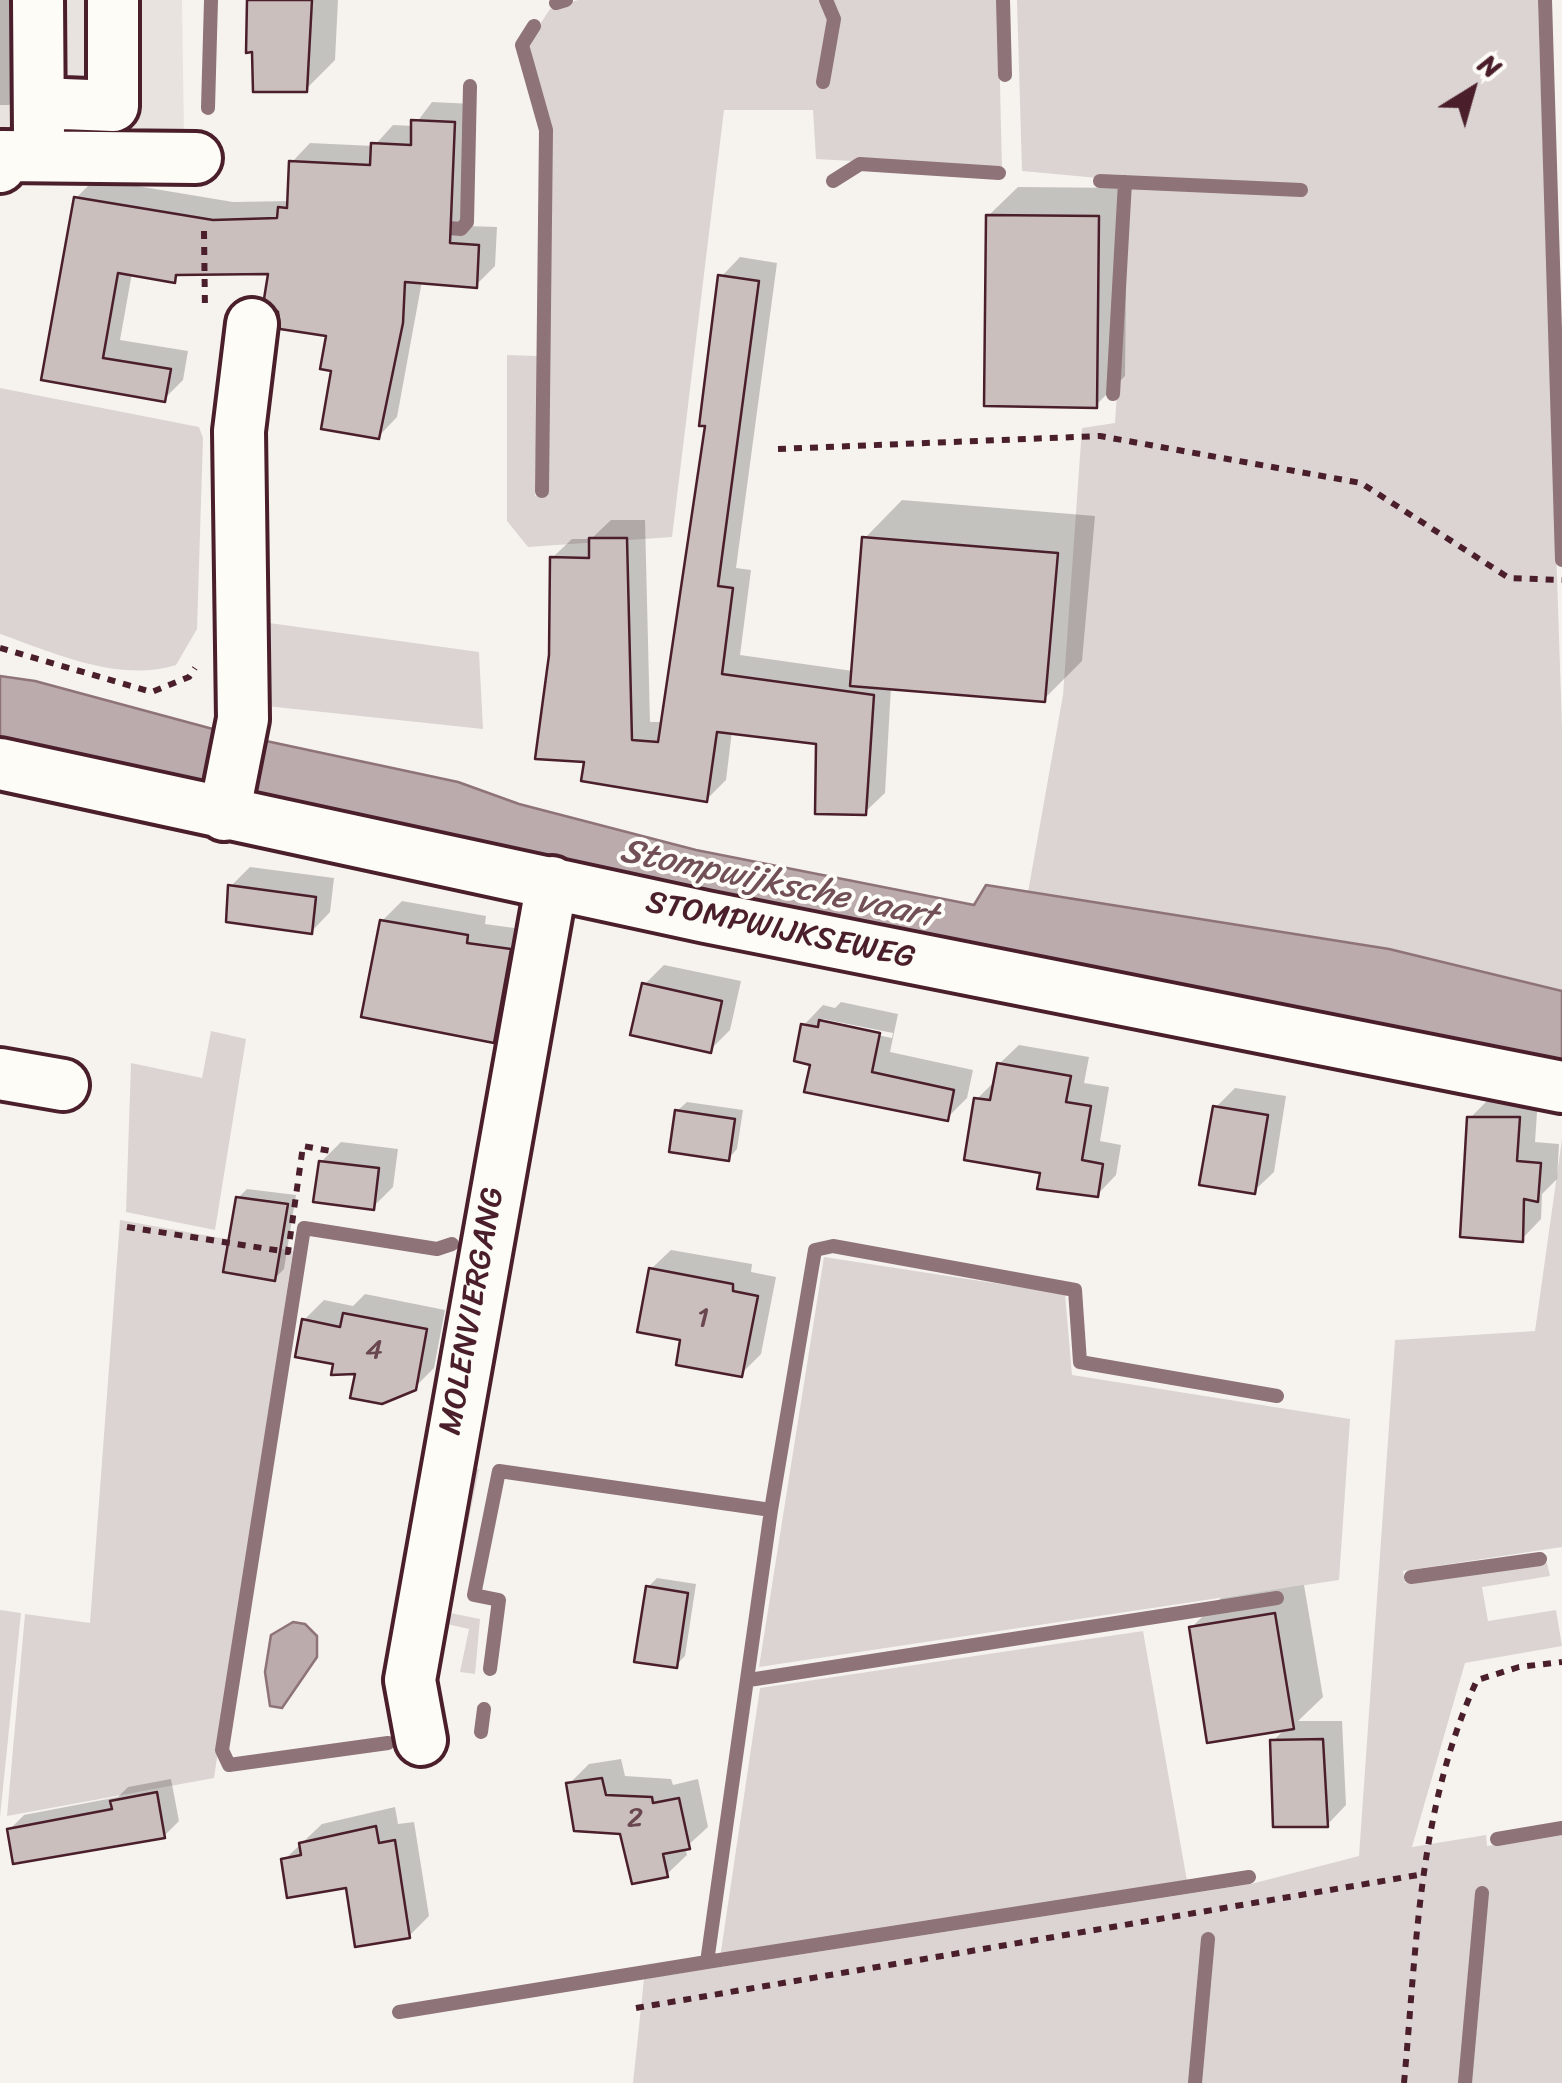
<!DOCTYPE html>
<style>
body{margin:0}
#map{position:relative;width:1562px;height:2083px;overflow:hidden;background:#f6f3ef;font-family:Sriracha,sans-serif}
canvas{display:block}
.north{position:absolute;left:1422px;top:40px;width:100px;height:100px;-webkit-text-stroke:8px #fdfcf7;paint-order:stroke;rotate:37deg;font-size:28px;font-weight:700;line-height:40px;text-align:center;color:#4a1f2b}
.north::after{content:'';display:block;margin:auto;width:35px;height:45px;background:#4a1f2b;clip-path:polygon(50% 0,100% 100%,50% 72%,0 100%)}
</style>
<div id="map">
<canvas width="1562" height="2083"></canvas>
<div class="north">N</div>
</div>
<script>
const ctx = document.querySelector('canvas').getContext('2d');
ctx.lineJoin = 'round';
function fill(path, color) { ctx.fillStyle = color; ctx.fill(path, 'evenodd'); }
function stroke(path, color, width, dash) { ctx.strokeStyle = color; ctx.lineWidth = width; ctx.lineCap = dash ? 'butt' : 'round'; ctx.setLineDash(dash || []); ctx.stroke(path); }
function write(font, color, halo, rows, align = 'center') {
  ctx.font = font + ' Sriracha,sans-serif'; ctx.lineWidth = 8; ctx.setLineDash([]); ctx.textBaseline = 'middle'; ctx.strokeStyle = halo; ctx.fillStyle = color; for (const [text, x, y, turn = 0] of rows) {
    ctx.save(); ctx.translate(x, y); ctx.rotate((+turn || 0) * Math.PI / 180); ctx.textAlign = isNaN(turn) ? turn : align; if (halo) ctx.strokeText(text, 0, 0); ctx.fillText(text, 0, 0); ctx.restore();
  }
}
const built = new Path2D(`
 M 0,0 L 182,0 L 184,135 L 0,128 Z`);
const green = new Path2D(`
 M 578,0 L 998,0 L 1002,169 L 816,159 L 813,110 L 724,110 L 672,537 L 528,547 L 507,521 L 507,355 L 538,356 L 535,496 L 547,496 L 549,131 L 527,44 L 550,9 Z
 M 1017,0 L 1538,0 L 1562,727 L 1562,991 L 1389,949 L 1028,892 L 1063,695 L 1082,428 L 1115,423 L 1131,181 L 1022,171 Z
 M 0,388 L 199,427 L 203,438 L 197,629 L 176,665 C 119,683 54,653 0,634 Z
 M 262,622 L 479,652 L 483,729 L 266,706 Z
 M 211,1031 L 246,1039 L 215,1230 L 126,1212 L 131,1063 L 202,1078 Z
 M 1562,1139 L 1562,1547 L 1403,1571 L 1405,1583 L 1547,1563 L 1550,1576 L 1482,1587 L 1488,1621 L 1556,1610 L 1562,1646 L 1465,1663 L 1412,1847 L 1486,1835 L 1487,1846 L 1562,1833 L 1562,2083 L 633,2083 L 644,1979 L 1251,1884 L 1359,1856 L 1395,1340 L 1535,1331 Z
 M 120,1220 L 293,1251 L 214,1778 L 7,1816 L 25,1614 L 90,1623 Z
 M 824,1257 L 1065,1294 L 1072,1375 L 1350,1419 L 1339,1580 L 759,1667 Z
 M 461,1464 L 479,1469 L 450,1613 L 480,1619 L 475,1674 L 460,1672 L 469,1629 L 434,1621 Z
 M 0,1610 L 21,1613 L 0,1817 Z
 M 1143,1631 L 1187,1881 L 720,1958 L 760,1688 Z`);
const water = new Path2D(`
 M 0,676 L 35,681 L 224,732 L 458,782 L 519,804 L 696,850 L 974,905 L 986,885 L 1389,949 L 1562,991 L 1562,1064 L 733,903 L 0,741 Z
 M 293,1622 L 305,1624 L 317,1636 L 317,1657 L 282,1708 L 270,1706 L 265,1672 L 271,1635 Z`);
const shadow = new Path2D(`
 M 0,0 L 38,0 L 38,76 L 9,105 L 0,105 Z
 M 250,0 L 338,0 L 335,60 L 306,89 Z
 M 432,102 L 473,104 L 468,226 L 497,227 L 495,266 L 476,285 L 422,281 L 397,417 L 379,436 L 334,369 L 329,334 L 271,271 L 182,272 L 174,280 L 132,273 L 120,340 L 188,351 L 183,380 L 164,399 L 44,378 L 76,198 L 95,179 L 233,202 L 290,201 L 292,162 L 310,143 L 374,146 L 393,125 L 414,126 Z
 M 1018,187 L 1127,188 L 1125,376 L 1096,405 L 988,216 Z
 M 740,257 L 777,263 L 736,568 L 751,570 L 740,655 L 853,671 L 864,539 L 902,500 L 1095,516 L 1082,661 L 1044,699 L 891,687 L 885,793 L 865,812 L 819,742 L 732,731 L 726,780 L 707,799 L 586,760 L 552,655 L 552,558 L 572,539 L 591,539 L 611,520 L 645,520 L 650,722 L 664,722 L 708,424 L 721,277 Z
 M 250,867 L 334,878 L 330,912 L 311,932 L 231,886 Z
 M 402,901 L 486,916 L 485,924 L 529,930 L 513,1020 L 493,1040 L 382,921 Z
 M 664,965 L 741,981 L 730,1030 L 710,1050 L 644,985 Z
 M 841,1002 L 898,1014 L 890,1052 L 973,1070 L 967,1098 L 947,1118 L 813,1063 L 804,1025 L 823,1005 L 835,1008 ZM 823,1019 L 893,1033 L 892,1038 L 818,1023 Z
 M 1019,1045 L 1089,1057 L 1084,1083 L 1109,1087 L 1100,1141 L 1121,1145 L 1116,1175 L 1097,1195 L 1043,1171 L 977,1099 L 997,1079 L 999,1064 Z
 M 1235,1088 L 1286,1096 L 1274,1172 L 1254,1191 L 1215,1108 Z
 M 1490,1098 L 1538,1098 L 1535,1142 L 1559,1144 L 1557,1179 L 1542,1194 L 1541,1219 L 1522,1239 L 1470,1118 Z
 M 687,1102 L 743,1110 L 737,1149 L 728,1159 L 677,1111 Z
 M 341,1142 L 398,1149 L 393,1187 L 373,1207 L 321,1162 Z
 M 247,1189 L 296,1195 L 284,1269 L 275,1278 L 238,1198 Z
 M 671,1250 L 752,1264 L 751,1272 L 776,1277 L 761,1354 L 741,1374 L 682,1338 L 651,1269 Z
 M 365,1294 L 445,1310 L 434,1368 L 414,1388 L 336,1362 L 304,1320 L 324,1300 L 353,1306 Z
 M 657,1578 L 696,1584 L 685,1656 L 676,1665 L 648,1587 Z
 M 1304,1585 L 1323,1697 L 1298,1721 L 1342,1721 L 1346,1805 L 1327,1825 L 1273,1741 L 1287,1727 L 1191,1628 L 1221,1598 Z
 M 621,1759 L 625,1776 L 671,1779 L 673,1785 L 698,1779 L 708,1827 L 685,1848 L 687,1855 L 667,1874 L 569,1784 L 589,1764 Z
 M 171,1779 L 179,1821 L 164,1836 L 9,1830 L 24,1815 L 118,1797 L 128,1787 Z
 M 395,1807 L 398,1824 L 414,1822 L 429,1916 L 409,1936 L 348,1885 L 284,1860 L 322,1824 Z`);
const stream = new Path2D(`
 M 1003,0 L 1005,75
 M 1545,0 L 1562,560
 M 556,3 L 566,0
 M 534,26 L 522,45 L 546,130 L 542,491
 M 823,82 L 834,19 L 826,0
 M 208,108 L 211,0
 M 833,181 L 860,164 L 999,173
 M 1100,181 L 1301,190
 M 436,227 L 461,229 L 467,222 L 470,86
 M 1113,394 L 1125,182
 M 1411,1577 L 1540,1559
 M 490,1669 L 499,1600 L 474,1595 L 499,1471 L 771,1510
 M 749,1680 L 1277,1598
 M 481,1732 L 484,1709
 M 388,1743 L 229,1765 L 222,1750 L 304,1228 L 437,1249 L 452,1244
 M 1497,1839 L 1562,1828
 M 707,1962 L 1249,1877
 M 399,2012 L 707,1962 L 771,1510 L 815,1250 L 833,1246 L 1075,1290 L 1080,1362 L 1277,1396
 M 1195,2083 L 1208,1939
 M 1465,2083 L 1482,1893`);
const building = new Path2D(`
 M 247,0 L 312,0 L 307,92 L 253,92 L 252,52 L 246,53 Z
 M 411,120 L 455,122 L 450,243 L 479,245 L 477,288 L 405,282 L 403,323 L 379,439 L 321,429 L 331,371 L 320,369 L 326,336 L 280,329 L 278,312 L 264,299 L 268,274 L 176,275 L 175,283 L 118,273 L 103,358 L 171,369 L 165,402 L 41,380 L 74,197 L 213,220 L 277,218 L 278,207 L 287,208 L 289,161 L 370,165 L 371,143 L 411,145 Z
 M 986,215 L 1099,216 L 1097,408 L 984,406 Z
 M 718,275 L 759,281 L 718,586 L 733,588 L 722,674 L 874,695 L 866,815 L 815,814 L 816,744 L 717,732 L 707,802 L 581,781 L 584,762 L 535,759 L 549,655 L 550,557 L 589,558 L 589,538 L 627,538 L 632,740 L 658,742 L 705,426 L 699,426 Z
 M 862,537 L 1058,553 L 1045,702 L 850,686 Z
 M 228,885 L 316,897 L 312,934 L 226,922 Z
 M 380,920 L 468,935 L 467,943 L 511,949 L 494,1043 L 361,1017 Z
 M 642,983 L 722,1001 L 711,1053 L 630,1035 Z
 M 819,1020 L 880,1033 L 872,1072 L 954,1090 L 948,1121 L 804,1092 L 810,1065 L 794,1061 L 801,1024 L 818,1027 Z
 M 997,1063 L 1071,1076 L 1066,1102 L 1091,1106 L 1082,1160 L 1103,1164 L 1098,1197 L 1037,1189 L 1040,1173 L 964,1160 L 974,1098 L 990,1100 Z
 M 1213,1106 L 1268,1115 L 1255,1194 L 1199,1185 Z
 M 675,1110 L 735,1119 L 729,1161 L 669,1152 Z
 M 1467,1117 L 1520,1117 L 1517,1161 L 1541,1163 L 1538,1202 L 1524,1199 L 1523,1242 L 1460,1237 Z
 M 319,1161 L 379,1168 L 374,1210 L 313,1202 Z
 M 236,1197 L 288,1204 L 275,1281 L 223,1272 Z
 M 649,1268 L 733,1284 L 733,1291 L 758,1296 L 742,1377 L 676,1365 L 680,1340 L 637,1332 Z
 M 343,1313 L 427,1329 L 416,1390 L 382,1404 L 350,1398 L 355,1374 L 331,1375 L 333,1364 L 295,1357 L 302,1319 L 340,1327 Z
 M 646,1586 L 688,1593 L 677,1668 L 634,1662 Z
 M 1275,1613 L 1294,1729 L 1207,1743 L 1189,1627 Z
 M 1323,1739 L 1328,1827 L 1273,1827 L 1270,1740 Z
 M 602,1778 L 606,1795 L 652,1797 L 653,1803 L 679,1798 L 690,1849 L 663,1854 L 668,1877 L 632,1884 L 620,1834 L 574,1831 L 566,1783 Z
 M 157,1792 L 165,1838 L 13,1864 L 7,1829 L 112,1809 L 110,1801 Z
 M 376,1826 L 379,1843 L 395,1840 L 410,1938 L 355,1947 L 346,1888 L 287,1898 L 281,1859 L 301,1855 L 299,1843 Z`);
const path = new Path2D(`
 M 204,231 L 205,311
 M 778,449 L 1100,436 L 1361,483 L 1509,578 L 1562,580
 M 0,648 L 152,692 L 189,677 L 195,668
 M 127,1227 L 288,1252 L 303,1146 L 336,1152
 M 636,2008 L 1424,1874
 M 1404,2083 C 1417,1944 1418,1809 1477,1680 L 1519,1667 L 1562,1662`);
const minor = new Path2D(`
 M 38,0 L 39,135
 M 39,103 L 113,106 L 113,0
 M 0,167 L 2,156 L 196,158
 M 0,764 L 706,917 L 1562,1087
 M 224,815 L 243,719 L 239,431 L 252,324
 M 0,1074 L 63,1085
 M 421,1740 L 410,1680 L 552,882`);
const numberNames = [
 ["1",703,1319],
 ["4",374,1351],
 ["2",635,1819]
];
const streetNames = [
 ["STOMPWIJKSEWEG",780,931,12],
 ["MOLENVIERGANG",473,1311,-80]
];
const waterNames = [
 ["Stompwijksche vaart",778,885,12]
];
fill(built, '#e9e3e0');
fill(green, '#dcd4d2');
fill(water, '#bbabac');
stroke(water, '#8e7378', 2.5);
fill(shadow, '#0003');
stroke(stream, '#8e7378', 14);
fill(building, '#cbbfbe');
stroke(building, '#4a1f2b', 2.5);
stroke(minor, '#4a1f2b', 58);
stroke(path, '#4a1f2b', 6, [8, 8]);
stroke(minor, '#fdfcf7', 50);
write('28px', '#6a4750', null, numberNames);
write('32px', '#4a1f2b', '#fdfcf7', streetNames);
write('italic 35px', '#725058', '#fdfcf7', waterNames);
</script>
